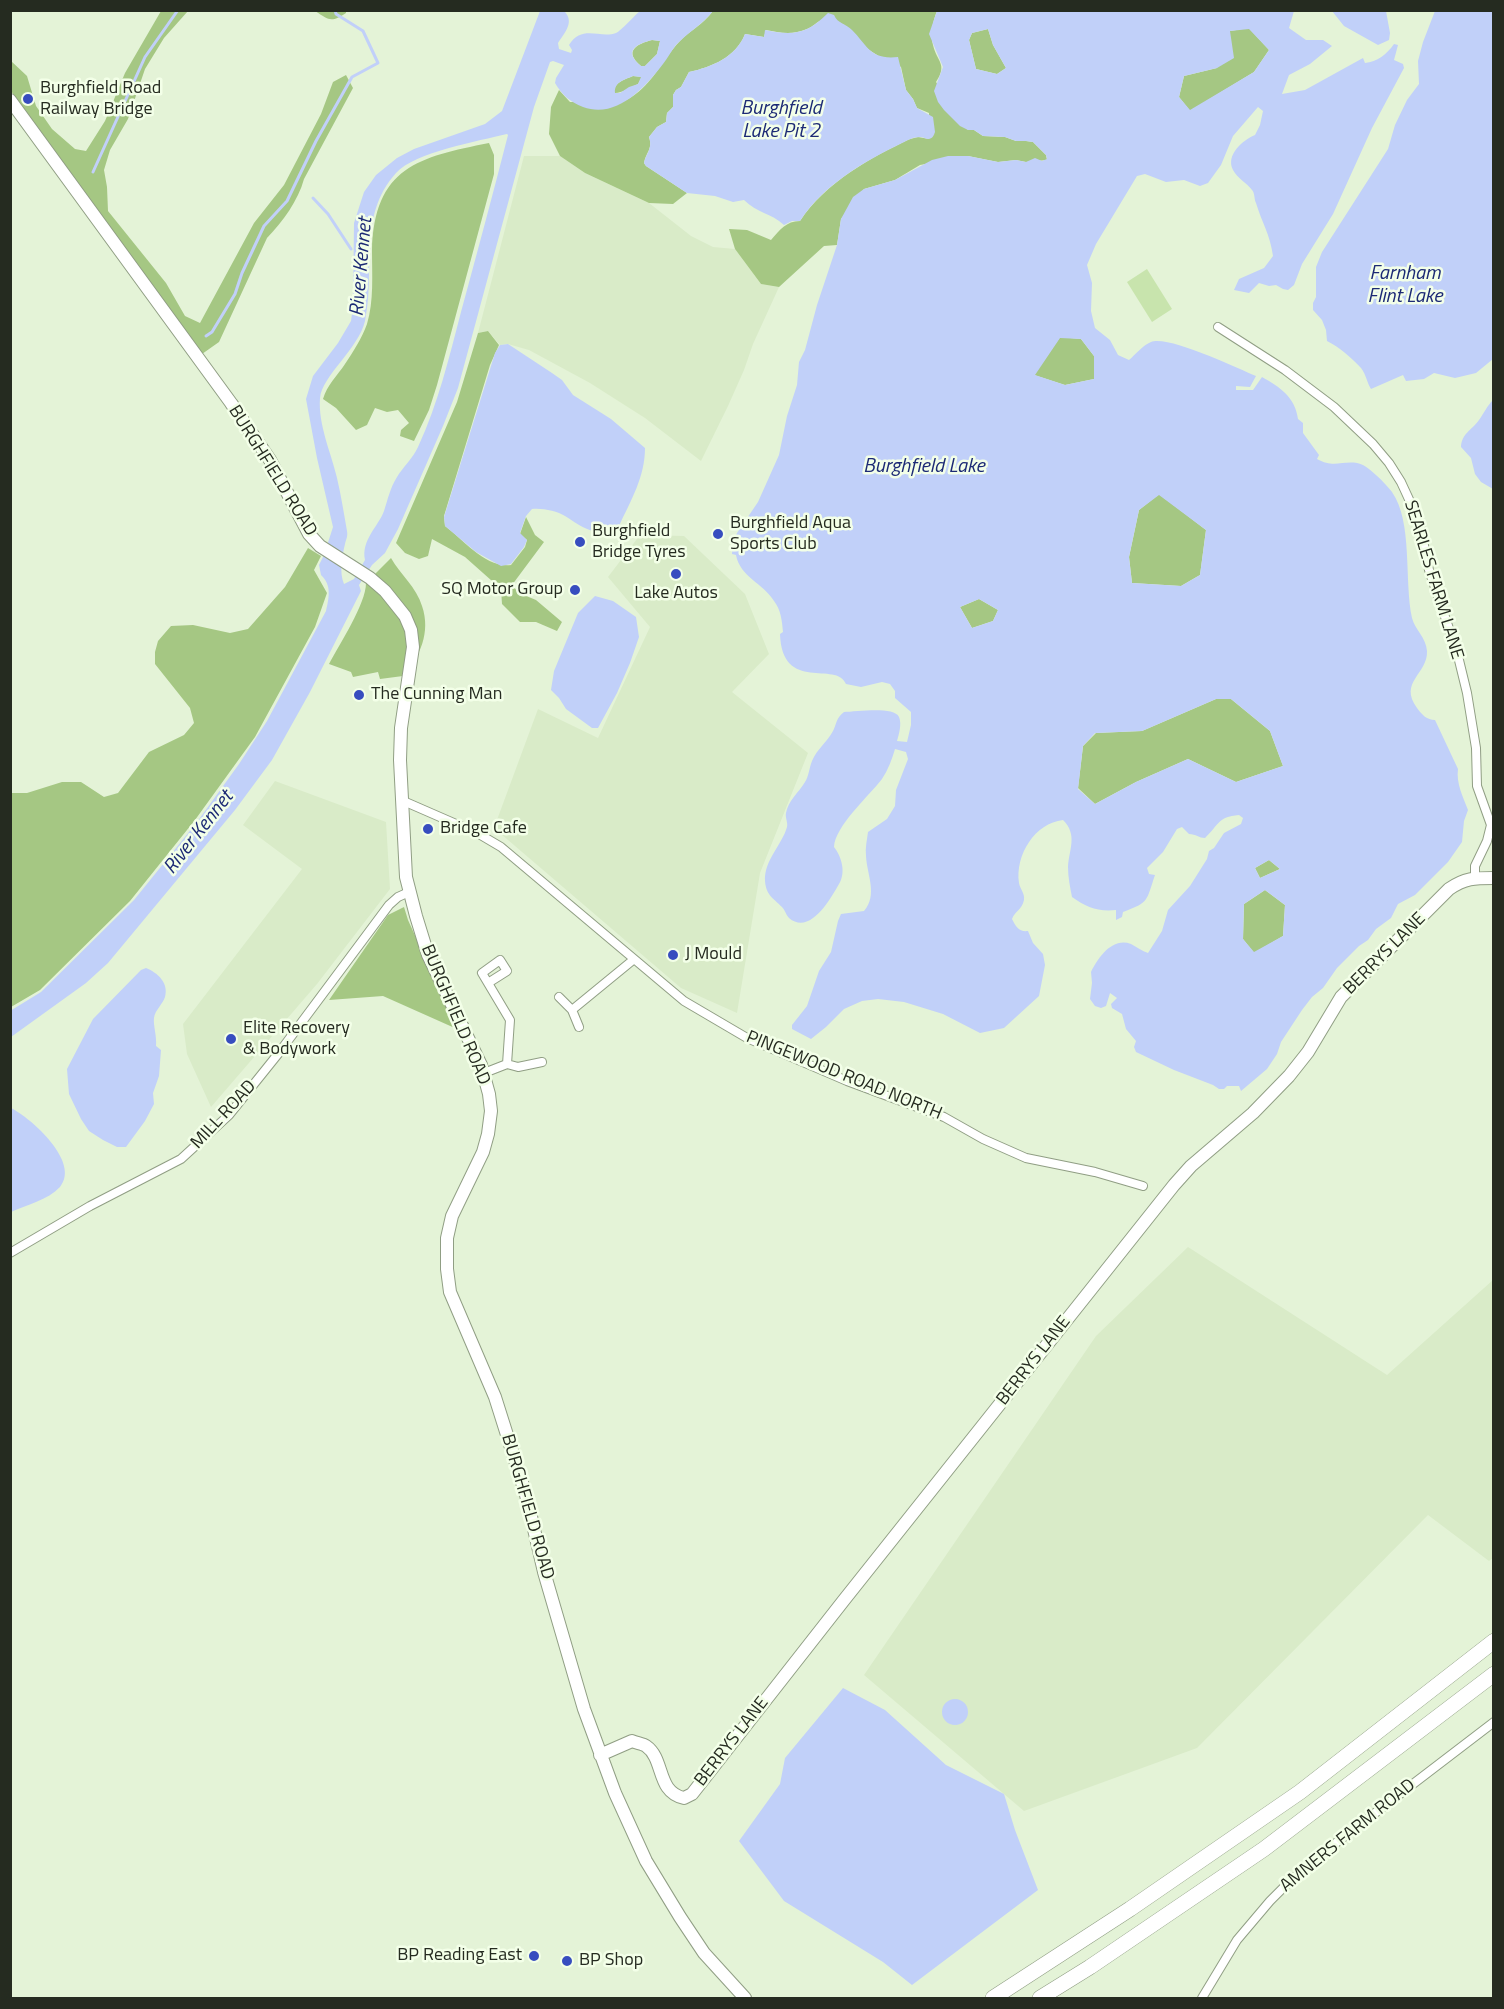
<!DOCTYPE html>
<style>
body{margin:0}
#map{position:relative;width:1504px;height:2009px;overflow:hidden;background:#e4f3d7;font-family:"Titillium Web",sans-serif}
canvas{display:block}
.frame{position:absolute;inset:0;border:12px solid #252b20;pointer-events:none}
</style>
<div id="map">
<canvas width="1504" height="2009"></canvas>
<div class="frame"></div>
</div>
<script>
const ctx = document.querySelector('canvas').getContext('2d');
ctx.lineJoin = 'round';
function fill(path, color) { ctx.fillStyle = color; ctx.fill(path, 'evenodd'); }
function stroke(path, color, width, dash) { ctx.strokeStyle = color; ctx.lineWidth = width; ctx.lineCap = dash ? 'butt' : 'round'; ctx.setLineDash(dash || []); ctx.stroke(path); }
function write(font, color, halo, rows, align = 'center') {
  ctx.font = font + ' "Titillium Web",sans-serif'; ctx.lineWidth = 5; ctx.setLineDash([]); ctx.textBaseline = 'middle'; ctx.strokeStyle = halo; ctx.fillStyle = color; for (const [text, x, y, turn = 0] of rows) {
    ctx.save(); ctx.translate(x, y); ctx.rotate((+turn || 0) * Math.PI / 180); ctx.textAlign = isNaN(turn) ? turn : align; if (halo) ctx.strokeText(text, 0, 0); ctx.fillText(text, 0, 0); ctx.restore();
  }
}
const built = new Path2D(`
 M 524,156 L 560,156 L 585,173 L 649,203 L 691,236 L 713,247 L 735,249 L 761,284 L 779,287 L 753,344 L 744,370 L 728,406 L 701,461 L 645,418 L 590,383 L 529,350 L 508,344 L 500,345 L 488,331 L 478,333 Z
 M 640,535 L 684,536 L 745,594 L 769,654 L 732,692 L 808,753 L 760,873 L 737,1013 L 681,988 L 494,828 L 538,709 L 598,738 L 650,627 L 608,577 Z
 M 275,781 L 386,822 L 390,889 L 317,984 L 211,1107 L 187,1054 L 183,1024 L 302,869 L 243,825 Z
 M 1188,1247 L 1387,1375 L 1493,1280 L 1493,1558 L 1489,1561 L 1428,1515 L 1197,1748 L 1024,1811 L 864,1675 L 1096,1336 Z`);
const green = new Path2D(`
 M 1147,269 L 1172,309 L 1152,322 L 1127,282 Z`);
const forest = new Path2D(`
 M 161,11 L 188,11 L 164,38 L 145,69 L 128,119 L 110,150 L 104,170 L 107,187 L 108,211 L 166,283 L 185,316 L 200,323 L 254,223 L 284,185 L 321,114 L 333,82 L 346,75 L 353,88 L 304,179 C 298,201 283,221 267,238 L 219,342 L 202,354 L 11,91 L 10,60 L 27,76 L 36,106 L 52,129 L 75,149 L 86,151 L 105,121 L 125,73 Z
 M 315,11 L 346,11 L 346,13 C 331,23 329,20 315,11 Z
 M 713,11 L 937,11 C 933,20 930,35 933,45 C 937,62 948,64 936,82 L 968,130 L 974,130 L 983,136 L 1005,137 L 1016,141 L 1026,141 L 1033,142 L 1046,155 L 1047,160 L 1026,162 L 1016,160 L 998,162 L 968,156 L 920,165 L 895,180 L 864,189 L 841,219 L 837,245 L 824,246 L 779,287 L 761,284 L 735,249 L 729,229 L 747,230 L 771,240 C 780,230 786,221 800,221 C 826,182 870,158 910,139 L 918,137 L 929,139 L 929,113 L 917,108 L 913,99 L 906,90 L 901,67 C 890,61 878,57 868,49 C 853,37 846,17 823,20 C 817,21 813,27 807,29 C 793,35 780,33 766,30 L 764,37 L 745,34 C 736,57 712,67 689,72 L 681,87 L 676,90 L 673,95 L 673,107 L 667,113 L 666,122 L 657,127 L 649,137 C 653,149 646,152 644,163 L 646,166 L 687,193 L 673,204 L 649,203 L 585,173 L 560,156 L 549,134 L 551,107 L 559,90 L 570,102 C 582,102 617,104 626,100 C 650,89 662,60 679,42 C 691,29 702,26 713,11 Z
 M 1249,28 L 1269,50 L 1254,72 L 1190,111 L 1179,97 L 1184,76 L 1217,68 L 1230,31 Z
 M 988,29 L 993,45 L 1006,68 L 997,74 L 976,69 L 969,40 L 972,33 Z
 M 652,40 L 660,41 L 657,54 L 645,66 L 641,66 C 623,51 637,44 652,40 Z
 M 633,76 L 642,77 L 638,84 C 632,87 620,94 614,93 C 614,82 624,80 633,76 Z
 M 489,143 L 494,155 L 494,174 L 437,385 L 429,410 L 414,441 L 400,436 L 401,430 L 409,423 L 398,410 L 387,412 L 375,408 L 367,425 L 356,430 L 336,408 L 323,399 C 327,385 337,376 345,364 C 353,352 362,338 367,324 C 374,301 372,275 372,251 C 374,167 419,157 489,143 Z
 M 488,331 L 499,345 L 490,365 L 444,516 L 445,526 C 464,540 485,568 511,565 L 525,547 L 527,540 L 520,534 L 526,517 L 535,535 L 544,542 L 512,585 L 519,593 L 536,600 L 562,622 L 557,631 L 536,622 L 520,622 L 502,604 L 501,589 L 465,557 L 432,539 L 428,556 L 419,559 L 405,553 L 396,543 L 457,402 L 478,333 Z
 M 1060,337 L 1081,339 L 1094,356 L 1094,379 L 1065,385 L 1034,375 Z
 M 1159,494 L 1206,530 L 1200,575 L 1181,586 L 1132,583 L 1129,557 L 1139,510 Z
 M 308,548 L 321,556 L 314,570 L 327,593 L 315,627 L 255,737 L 195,820 L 130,901 L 40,990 L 11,1007 L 11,793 L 27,793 L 62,782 L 81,782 L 104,797 L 118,793 L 149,752 L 184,735 L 194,723 L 190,708 L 155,664 L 155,652 L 158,641 L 171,626 L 193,625 L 230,633 L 248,629 L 285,587 Z
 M 391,558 C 400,574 417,588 422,606 C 431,632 420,657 403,676 L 380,679 L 378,672 L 353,677 L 351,672 L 329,664 C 339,645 366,604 366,583 Z
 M 979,599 L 998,610 L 993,621 L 972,628 L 960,607 Z
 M 1216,699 L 1231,699 L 1270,731 L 1283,766 L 1236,782 L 1188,759 L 1136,782 L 1095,804 L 1078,788 L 1083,746 L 1096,733 L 1142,731 Z
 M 1269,860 L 1280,869 L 1260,878 L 1255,868 Z
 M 1265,890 L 1285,905 L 1283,936 L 1254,953 L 1243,939 L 1244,904 Z
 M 404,907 L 408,920 L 457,1029 L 383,996 L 329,1000 L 388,915 Z`);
const water = new Path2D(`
 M 540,11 L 564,11 C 575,22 565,32 558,43 L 559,49 L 571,53 L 572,50 L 569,45 C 582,24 600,39 616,33 C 621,31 635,15 640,11 L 713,11 C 702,25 688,32 676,45 C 671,51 668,58 663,64 C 644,89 616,119 583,107 C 570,102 562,95 555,83 L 556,78 L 564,65 L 553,61 L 550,62 L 534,107 L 458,388 L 443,426 L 398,529 L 385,553 L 372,565 L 359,585 L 361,591 L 310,692 L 272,760 L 235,810 L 108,963 L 86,983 L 11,1037 L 10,1011 L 41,992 L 134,900 L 197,822 L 239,764 L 267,721 L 326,611 C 329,598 332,585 321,575 L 319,565 L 324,555 L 333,527 L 317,458 L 306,399 L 313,376 L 338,343 L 351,321 L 353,306 L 354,223 L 364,192 L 376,175 L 397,158 L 414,149 L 485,124 L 502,111 ZM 652,40 L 660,41 L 657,54 L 645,66 L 641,66 C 623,51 636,44 652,40 ZM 633,76 L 641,77 L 638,84 L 629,87 L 620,93 L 615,93 C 614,82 624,80 633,76 ZM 507,134 L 508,135 C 493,194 477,253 461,312 C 449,358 438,404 418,447 C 413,458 403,467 397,477 C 390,488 388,499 384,511 C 378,527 361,540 365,560 L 354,579 L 344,584 C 339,573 342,556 345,544 C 346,539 348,537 347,531 C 344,514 341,495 337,478 C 331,452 318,425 320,398 C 322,376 359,348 365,321 C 376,269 357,217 396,173 C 415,152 479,141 507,134 Z
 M 937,11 L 1294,11 L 1289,28 L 1306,40 L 1323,40 L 1332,46 L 1310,64 L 1289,75 L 1282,94 L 1305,90 L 1363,58 L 1365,63 C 1377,62 1387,54 1394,44 L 1398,45 L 1394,60 L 1403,64 L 1404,68 L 1372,128 L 1333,214 L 1302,264 L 1294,285 L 1288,290 L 1283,289 L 1276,285 L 1269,286 L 1259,283 L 1249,293 L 1234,290 L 1239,279 L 1264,268 L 1273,256 C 1270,234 1262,223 1256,203 C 1254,199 1255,193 1252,190 C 1247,183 1237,178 1233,170 C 1225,155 1243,140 1255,135 L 1260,125 L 1263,111 L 1258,107 L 1233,136 L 1221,165 L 1208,183 L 1200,186 L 1184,180 L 1166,182 L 1145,174 L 1137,176 L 1096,244 L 1087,265 L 1092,283 L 1091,311 L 1095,328 L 1110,340 L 1118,355 L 1129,360 C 1136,354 1143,345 1151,342 C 1168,335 1237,368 1256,376 L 1250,387 L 1236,386 L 1236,390 L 1253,390 L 1262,377 C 1280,387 1295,397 1298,419 L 1303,423 L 1303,433 L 1319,455 L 1317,459 C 1333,468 1341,461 1357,463 C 1367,464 1386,484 1392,492 C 1413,522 1404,580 1412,618 C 1415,630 1426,637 1427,651 C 1428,674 1398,682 1417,708 C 1422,715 1427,720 1435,720 L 1458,769 C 1456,783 1463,797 1468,810 L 1464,821 L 1462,842 L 1448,862 L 1415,895 L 1398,904 L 1391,918 L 1376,929 L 1368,940 L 1359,946 L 1337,968 L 1323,988 L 1312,997 L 1302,1010 L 1281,1042 L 1277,1054 L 1267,1069 L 1241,1091 L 1239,1086 L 1227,1086 L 1224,1089 L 1219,1089 L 1213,1085 L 1174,1070 L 1136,1052 L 1134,1047 L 1136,1041 L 1126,1029 L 1122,1014 L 1112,1008 L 1111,1004 L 1117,998 L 1110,993 L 1106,1006 L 1101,1008 L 1095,1006 L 1090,999 L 1092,983 L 1091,972 C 1098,958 1112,937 1131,944 C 1137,947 1142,951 1148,953 L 1162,931 L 1168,910 L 1190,886 L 1207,859 L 1209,851 L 1214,848 L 1224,833 L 1241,824 L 1243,818 L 1239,815 C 1217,817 1219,825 1205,838 C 1199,838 1196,834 1189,834 L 1182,827 L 1177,829 L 1163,852 L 1147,868 L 1149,874 L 1155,875 C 1146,901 1150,902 1123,912 L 1122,917 L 1116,920 L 1116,910 C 1098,912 1086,907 1072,897 C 1070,887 1068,877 1068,867 C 1069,849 1078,835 1063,820 C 1035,823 1015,855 1019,883 C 1020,889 1025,893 1024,900 C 1022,910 1015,911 1012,919 C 1016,927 1019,932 1028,931 L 1033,943 L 1043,954 L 1045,965 L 1039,996 L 1004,1028 L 980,1033 L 943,1014 L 904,1002 L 878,999 L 862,1001 L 844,1009 L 826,1027 L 811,1039 L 792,1029 L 792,1025 L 807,1006 L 819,971 L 831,952 L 838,921 L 841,914 L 864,911 C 878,895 867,875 866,856 C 865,848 867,840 868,832 L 887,819 L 895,806 L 896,790 L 908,759 L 906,752 L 895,749 C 892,759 888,770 882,779 C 869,796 835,826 834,847 C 842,857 846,873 839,884 C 831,898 810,936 789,918 C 786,915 785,910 782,907 C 773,898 766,895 765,881 C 764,860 782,845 787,827 C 788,822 785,818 786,813 C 788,801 799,792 805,782 C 809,776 809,768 812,761 C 817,749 827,742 833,731 C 837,723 836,718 844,712 C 856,712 894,706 899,717 C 902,724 899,734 897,741 L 907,742 L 911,725 L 911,712 L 895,698 L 895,691 L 890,684 L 882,682 L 861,687 L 846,684 C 837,660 782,694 780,634 L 783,632 C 782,621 781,610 774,601 C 763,583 740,577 736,555 L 732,554 L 733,542 L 737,533 L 758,502 L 779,455 L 787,416 L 797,385 L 799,362 L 805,350 L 817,305 L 837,245 L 841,219 L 853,197 L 864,189 L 895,180 L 932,160 L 948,156 L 968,156 L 998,162 L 1016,160 L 1026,162 L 1035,158 L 1042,161 L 1047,159 L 1046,155 L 1033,142 L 1026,141 L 1016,141 L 1005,137 L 983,136 L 974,130 L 968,130 L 960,126 L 944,110 L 938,102 L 934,91 L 943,67 L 929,34 ZM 988,29 L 993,45 L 1006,68 L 997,74 L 976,69 L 969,40 L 972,33 ZM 1249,29 L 1269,50 L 1254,72 L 1190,110 L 1179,97 L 1184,76 L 1217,68 L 1234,58 L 1230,31 ZM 1060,338 L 1081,339 L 1094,356 L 1094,379 L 1065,385 L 1035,375 ZM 1159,495 L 1206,530 L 1200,575 L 1181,586 L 1132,583 L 1129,557 L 1139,510 ZM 979,599 L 998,610 L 993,621 L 972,628 L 960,607 ZM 1216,699 L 1231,699 L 1270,731 L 1283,766 L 1236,782 L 1188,759 L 1136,782 L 1095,804 L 1078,789 L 1083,746 L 1095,733 L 1142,731 ZM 1269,860 L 1280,869 L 1260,878 L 1255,868 ZM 1265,890 L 1285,905 L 1283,936 L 1254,952 L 1243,939 L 1244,904 Z
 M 1332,11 L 1386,11 L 1390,33 L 1389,40 L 1378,45 L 1344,26 Z
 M 1435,11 L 1493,11 L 1493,359 L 1476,373 L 1455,378 L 1434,373 L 1424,379 L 1406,381 L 1403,375 L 1371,389 C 1367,383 1366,374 1361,368 C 1352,358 1339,347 1327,341 L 1326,330 L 1322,320 L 1313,310 L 1313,303 L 1316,297 L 1316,267 L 1322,252 L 1388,149 L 1395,125 L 1407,100 L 1419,84 L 1418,61 L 1423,42 Z
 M 828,13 L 834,15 C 838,24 845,23 852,30 C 868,46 870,60 898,57 L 906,90 L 913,99 L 917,108 L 933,117 L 935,132 C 934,135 933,138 929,139 C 926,139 923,137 920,137 C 913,137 908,140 902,143 C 865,161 823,185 800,221 L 792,221 L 784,225 C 771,213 757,213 744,200 L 733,202 L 715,196 L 687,193 L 646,166 L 644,163 C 646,153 653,149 649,137 L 657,127 L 666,122 L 667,113 L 673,107 L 673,95 L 676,90 L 681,87 L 689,72 C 712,67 736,57 745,34 L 764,37 L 765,30 C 794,36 807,34 828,13 Z
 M 508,344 L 552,373 L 562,380 L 573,395 L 611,419 L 645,448 C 645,477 631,500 619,526 C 599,540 582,527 565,516 C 557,511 543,508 532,509 L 526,516 L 520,533 L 527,540 L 524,547 L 511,564 L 501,566 L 476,552 L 445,526 L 444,517 L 495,353 L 500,345 Z
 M 1493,400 L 1493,489 L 1481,482 L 1475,474 L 1471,458 L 1461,447 C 1462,433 1471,431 1479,420 C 1484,413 1487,406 1493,400 Z
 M 595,596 L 613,601 L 636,617 L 639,637 L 630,663 L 617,693 L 598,728 L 592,728 L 566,709 L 559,698 L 551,690 L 554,671 L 578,613 Z
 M 146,968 C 158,973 169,983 165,997 C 163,1004 155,1010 154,1018 C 153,1025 157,1036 156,1046 L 161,1050 L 159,1076 L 153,1093 L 154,1104 L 145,1121 L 126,1147 L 117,1147 L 103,1140 L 89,1131 L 81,1119 L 69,1094 L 67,1069 L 93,1019 L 141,970 Z
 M 11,1108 C 31,1118 81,1162 60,1187 C 48,1200 26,1205 11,1212 Z
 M 843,1688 L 885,1710 L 946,1765 L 1004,1794 L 1015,1830 L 1038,1890 L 912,1985 L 883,1962 L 784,1901 L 739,1841 L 780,1784 L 785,1758 Z
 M942 1712a13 13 0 1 1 26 0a13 13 0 1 1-26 0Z`);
const stream = new Path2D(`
 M 93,172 L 145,57 L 178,10
 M 313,198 L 328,214 L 351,249
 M 206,336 L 212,332 L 235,294 L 242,273 L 264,226 L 287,201 L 316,141 L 352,77 L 378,63 L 363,31 L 336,14 L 335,10`);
const street = new Path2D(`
 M 1218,327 L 1285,370 L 1334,407 L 1373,444 L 1389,463 L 1401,482 L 1419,521 L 1429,570 L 1457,652 L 1467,693 L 1476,748 L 1477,786 L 1491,825 L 1487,841 L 1475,866 L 1475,878
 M 401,800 L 479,834 L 501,847 L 684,1001 L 747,1038 L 847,1081 L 944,1117 L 983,1139 L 1026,1158 L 1095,1172 L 1143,1186
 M 488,983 L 507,971 L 500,960 L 482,973 L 510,1020 L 507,1064
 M 559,997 L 572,1010 L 633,960
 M 572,1010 L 579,1027
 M 484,1073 L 507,1064 L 518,1067 L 542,1062
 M 10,1253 L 90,1206 L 181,1159 L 229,1115 L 278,1054 L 389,905 L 398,897 L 409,892
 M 1202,1998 L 1237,1940 L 1270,1901 L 1291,1880 L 1328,1849 L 1494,1722`);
const secondary = new Path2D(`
 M 10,100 L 231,403 L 270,460 L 309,534 L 320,546 L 370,578 L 385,591 L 405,616 L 411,630 L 413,647 L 401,728 L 400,760 L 406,877 L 416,916 L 428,955 L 481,1065 L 489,1094 L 491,1111 L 488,1134 L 483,1152 L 452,1216 L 447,1238 L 447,1269 L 450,1292 L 495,1397 L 526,1495 L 544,1572 L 584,1709 L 615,1793 L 646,1861 L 680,1917 L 704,1953 L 745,1998
 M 600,1755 L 632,1741 C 636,1743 643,1744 646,1746 C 665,1759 656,1792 684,1798 L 692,1794 L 844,1600 L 1174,1185 L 1191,1166 L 1253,1113 L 1289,1076 L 1308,1052 L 1341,997 L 1449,889 C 1465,878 1474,878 1494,878`);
const highway = new Path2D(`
 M 993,1998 L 1130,1909 L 1300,1792 L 1494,1641
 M 1040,1998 L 1090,1967 L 1264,1849 L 1494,1674`);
const markers = [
 [28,99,6,"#374dbf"],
 [718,534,6,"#374dbf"],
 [580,542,6,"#374dbf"],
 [676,574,6,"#374dbf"],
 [575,590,6,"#374dbf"],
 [359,695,6,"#374dbf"],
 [428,829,6,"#374dbf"],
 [673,955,6,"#374dbf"],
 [231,1039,6,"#374dbf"],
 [534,1956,6,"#374dbf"],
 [567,1961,6,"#374dbf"]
];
const poiNames = [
 ["Burghfield Road",40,89],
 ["Railway Bridge",40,110],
 ["Burghfield Aqua",730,524],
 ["Sports Club",730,545],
 ["Burghfield",592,532],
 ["Bridge Tyres",592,553],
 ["SQ Motor Group",563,590,"right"],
 ["Lake Autos",676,594,"center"],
 ["The Cunning Man",371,695],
 ["Bridge Cafe",440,829],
 ["J Mould",685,955],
 ["Elite Recovery",243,1029],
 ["& Bodywork",243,1050],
 ["BP Reading East",522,1956,"right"],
 ["BP Shop",579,1961]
];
const streetNames = [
 ["BURGHFIELD ROAD",272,471,58],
 ["SEARLES FARM LANE",1433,580,73],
 ["BERRYS LANE",1385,954,-45],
 ["BURGHFIELD ROAD",455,1015,67],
 ["PINGEWOOD ROAD NORTH",844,1076,22],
 ["MILL ROAD",224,1115,-47],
 ["BERRYS LANE",1034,1361,-52],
 ["BURGHFIELD ROAD",527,1507,74],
 ["BERRYS LANE",732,1742,-52],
 ["AMNERS FARM ROAD",1348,1836,-39]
];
const waterNames = [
 ["Burghfield",781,109],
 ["Lake Pit 2",781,132],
 ["River Kennet",362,267,-85],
 ["Farnham",1405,274],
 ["Flint Lake",1405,297],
 ["Burghfield Lake",924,467],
 ["River Kennet",199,833,-52]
];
fill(built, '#d9ebc8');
fill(green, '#c8e4ad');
fill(forest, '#a5c783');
fill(water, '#c1d0f9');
stroke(stream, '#c1d0f9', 3);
stroke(street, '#909e84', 10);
stroke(secondary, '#909e84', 14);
stroke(highway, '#909e84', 16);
stroke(street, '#fff', 8);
stroke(secondary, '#fff', 12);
stroke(highway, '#fff', 15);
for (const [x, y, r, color] of markers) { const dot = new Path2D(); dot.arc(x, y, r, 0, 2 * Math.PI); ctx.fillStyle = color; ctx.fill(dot); stroke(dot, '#f3ffe8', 2); }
write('18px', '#252b20', '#f3ffe8', poiNames, 'left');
write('18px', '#252b20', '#f3ffe8', streetNames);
write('italic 20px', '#1c2a75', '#f3ffe8', waterNames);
</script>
